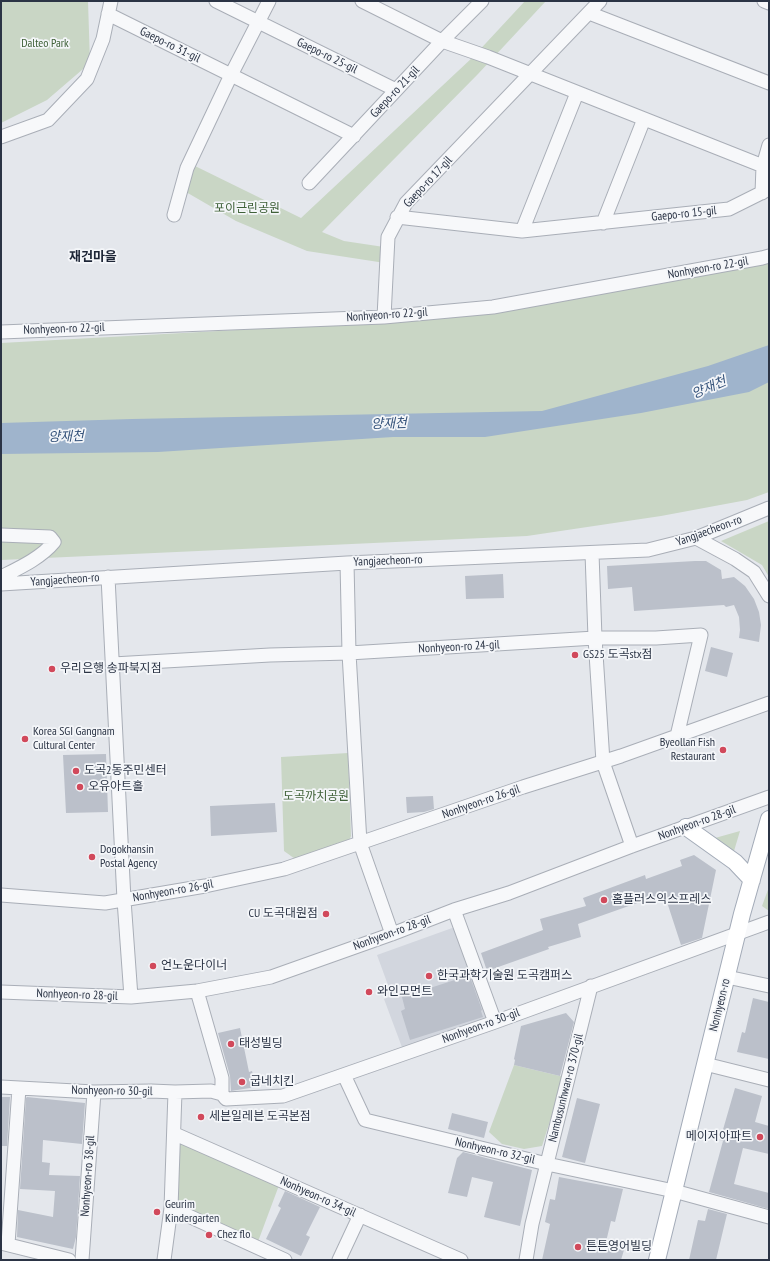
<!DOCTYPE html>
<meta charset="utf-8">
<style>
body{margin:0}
#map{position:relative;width:770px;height:1261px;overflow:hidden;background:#e4e7ec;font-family:"PT Sans Narrow",sans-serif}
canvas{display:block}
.frame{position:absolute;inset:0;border:2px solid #2b3445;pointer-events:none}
</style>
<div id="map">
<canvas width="770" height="1261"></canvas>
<div class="frame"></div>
</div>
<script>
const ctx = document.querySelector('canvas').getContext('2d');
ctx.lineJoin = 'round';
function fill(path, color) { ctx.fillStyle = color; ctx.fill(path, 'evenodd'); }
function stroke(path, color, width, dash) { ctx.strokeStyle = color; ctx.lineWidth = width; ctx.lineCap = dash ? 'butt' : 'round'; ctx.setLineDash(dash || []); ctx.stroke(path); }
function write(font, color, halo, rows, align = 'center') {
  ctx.font = font + ' "PT Sans Narrow","Noto Sans KR",sans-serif'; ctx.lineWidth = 3.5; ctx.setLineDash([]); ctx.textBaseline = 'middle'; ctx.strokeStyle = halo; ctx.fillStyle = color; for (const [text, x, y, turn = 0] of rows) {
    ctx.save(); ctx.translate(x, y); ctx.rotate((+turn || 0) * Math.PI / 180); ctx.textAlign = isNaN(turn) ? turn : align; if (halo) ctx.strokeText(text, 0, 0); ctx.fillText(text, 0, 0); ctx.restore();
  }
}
const built = new Path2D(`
 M 455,927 L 489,1018 L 403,1050 L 384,999 L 392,996 L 377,955 Z`);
const green = new Path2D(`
 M 1,1 L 88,1 L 90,63 L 47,100 L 1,123 Z
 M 525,1 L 546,1 L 478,74 L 322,232 L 344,241 L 384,247 L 385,263 L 307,251 L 236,221 L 186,192 L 193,165 L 301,218 L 473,57 Z
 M 769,258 L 769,492 L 747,500 L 661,516 L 527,536 L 1,560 L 1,343 L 237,330 L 475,314 L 665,283 Z
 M 769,521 L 769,577 L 762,565 L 721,541 Z
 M 348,753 L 351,836 L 349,841 L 298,861 L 284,851 L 281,757 Z
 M 740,831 L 734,851 L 715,838 Z
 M 769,887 L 769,911 L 762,906 Z
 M 514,1065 L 564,1077 L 542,1146 L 524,1149 L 502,1144 L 489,1132 Z
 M 175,1134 L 281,1180 L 256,1247 L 171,1208 Z`);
const water = new Path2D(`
 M 769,345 L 769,382 L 749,392 L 641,413 L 485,437 L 393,437 L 158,452 L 1,454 L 1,423 L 132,419 L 542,411 L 708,366 Z`);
const building = new Path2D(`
 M 695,561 L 706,561 L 721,570 L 722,579 L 734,577 L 745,586 L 754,599 L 759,612 L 761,625 L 759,642 L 739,638 L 740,630 L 739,617 L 734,605 L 726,607 L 724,605 L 634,611 L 632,587 L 608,589 L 607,566 Z
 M 503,574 L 504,598 L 466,599 L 465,576 Z
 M 711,647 L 733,653 L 727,677 L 705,671 Z
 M 106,754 L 108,812 L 66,813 L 63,755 Z
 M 433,796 L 434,809 L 424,812 L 407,813 L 406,797 Z
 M 275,803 L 277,832 L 211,836 L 210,806 Z
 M 694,855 L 716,870 L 702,938 L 681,945 L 666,899 L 659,902 L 657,896 L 578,924 L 581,937 L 548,947 L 549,949 L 487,971 L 481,953 L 543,930 L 540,919 L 586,906 L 583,898 L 645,875 L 646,879 L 682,866 L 680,860 Z
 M 469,974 L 482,1010 L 481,1011 L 483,1017 L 410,1040 L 401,1011 L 405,1009 L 402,997 L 461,978 L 462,976 Z
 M 753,998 L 769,1002 L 769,1059 L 737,1052 L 742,1032 L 745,1033 Z
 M 566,1013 L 574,1022 L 560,1076 L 514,1065 L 515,1060 L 514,1059 L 521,1026 Z
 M 240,1028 L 249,1072 L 252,1071 L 256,1087 L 231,1091 L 230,1076 L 218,1033 Z
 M 735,1088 L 762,1096 L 755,1122 L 769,1126 L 769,1154 L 743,1148 L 734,1184 L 769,1193 L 769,1209 L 709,1192 L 723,1141 L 720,1140 Z
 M 1,1097 L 10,1097 L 7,1146 L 1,1146 Z
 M 27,1097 L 85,1103 L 82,1144 L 43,1140 L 42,1162 L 50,1163 L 49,1175 L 80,1176 L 76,1237 L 73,1249 L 17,1237 L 18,1210 L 53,1217 L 55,1191 L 20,1189 L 26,1098 Z
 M 577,1098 L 600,1104 L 585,1163 L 562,1157 Z
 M 452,1113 L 488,1122 L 484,1138 L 448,1129 Z
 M 463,1152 L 532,1170 L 520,1226 L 484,1217 L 493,1182 L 472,1177 L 467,1197 L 448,1193 L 457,1158 Z
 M 559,1177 L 623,1189 L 615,1222 L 611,1221 L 605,1246 L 624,1250 L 621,1260 L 542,1260 L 550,1224 L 545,1222 L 550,1199 L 555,1200 Z
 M 285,1191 L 320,1207 L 306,1235 L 310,1237 L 301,1256 L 266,1239 L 281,1208 L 278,1206 Z
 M 708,1209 L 727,1214 L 716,1260 L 689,1260 L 698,1220 L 705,1221 Z`);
const minor = new Path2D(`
 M 216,1 L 396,90
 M 362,1 L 442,41 L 488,57 L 763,166
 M 764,1 L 769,3
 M 589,13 L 769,83
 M 108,14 L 354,136
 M 1,137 L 48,120 L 87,79 L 103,39 L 111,1
 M 309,183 L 442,41 L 482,1
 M 762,193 L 763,166 L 769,145
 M 174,215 L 187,168 L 231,75 L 269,1
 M 397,217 L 522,231 L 729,209 L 769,189
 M 603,223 L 644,119
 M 522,231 L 577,93
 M 384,317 L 388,237 L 406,203 L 600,1
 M 1,332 L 384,317 L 493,307 L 762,258 L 769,256
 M 1,535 L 50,537 L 54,542 C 41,558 19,568 1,577
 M 696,538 L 735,559 L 754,572 L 769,596
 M 592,553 L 595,638 L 603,762 L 632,846
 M 347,563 L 349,653 L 360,843 L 392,934
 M 108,577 L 124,900 L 131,997
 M 1,584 L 347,563 L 648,550 L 696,538 L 769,508
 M 113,664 L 270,655 L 349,653 L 595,638 L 656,638 L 701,635 L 677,736
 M 1,895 L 105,903 L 205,886 L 284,869 L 523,787 L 621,756 L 769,703
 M 454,910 L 495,1022
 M 727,977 L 769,986
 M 197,991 L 222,1078 L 222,1094
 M 1,992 L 131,997 L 197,991 L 271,977 L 392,934 L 454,910 L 509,893 L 632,846 L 769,797
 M 705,1064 L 769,1080
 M 344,1075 L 365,1120 L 547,1164 L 674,1191 L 769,1217
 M 1,1087 L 94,1092 L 151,1091 L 175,1092 L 211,1091 L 222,1094 L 226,1099 L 283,1096 L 495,1022 L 769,922
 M 175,1134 L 461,1260
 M 171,1208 L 285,1260
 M 1,1243 L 69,1260
 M 8,1244 L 19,1088
 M 82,1260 L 94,1092
 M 164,1260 L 171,1208 L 175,1092
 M 339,1260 L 360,1215
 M 526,1260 L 532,1224 L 591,986`);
const major = new Path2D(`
 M 686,827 L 735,862 L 752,880
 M 657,1260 L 742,914 L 769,819`);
const markers = [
 [575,655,4,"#d1495b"],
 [52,669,4,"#d1495b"],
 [25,739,4,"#d1495b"],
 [723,750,4,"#d1495b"],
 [76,771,4,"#d1495b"],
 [80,787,4,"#d1495b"],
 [92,857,4,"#d1495b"],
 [604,900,4,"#d1495b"],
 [326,914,4,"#d1495b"],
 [153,966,4,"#d1495b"],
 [429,976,4,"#d1495b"],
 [369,992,4,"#d1495b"],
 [231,1044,4,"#d1495b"],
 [242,1082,4,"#d1495b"],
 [201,1117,4,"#d1495b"],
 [760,1137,4,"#d1495b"],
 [157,1212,4,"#d1495b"],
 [209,1235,4,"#d1495b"],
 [578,1247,4,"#d1495b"]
];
const parkNames = [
 ["Dalteo Park",45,44],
 ["포이근린공원",247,209],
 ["도곡까치공원",316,797]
];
const streetNames = [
 ["Gaepo-ro 31-gil",170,45,26],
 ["Gaepo-ro 25-gil",327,56,26],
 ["Gaepo-ro 21-gil",395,92,-47],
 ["Gaepo-ro 17-gil",428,182,-47],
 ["Gaepo-ro 15-gil",684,214,-6],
 ["Nonhyeon-ro 22-gil",708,268,-10],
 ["Nonhyeon-ro 22-gil",387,315,-4],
 ["Nonhyeon-ro 22-gil",64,329,-2],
 ["Yangjaecheon-ro",709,531,-20],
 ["Yangjaecheon-ro",388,561,-2],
 ["Yangjaecheon-ro",65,580,-4],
 ["Nonhyeon-ro 24-gil",459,647,-3],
 ["Nonhyeon-ro 26-gil",481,802,-19],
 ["Nonhyeon-ro 28-gil",697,823,-20],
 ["Nonhyeon-ro 26-gil",173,891,-10],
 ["Nonhyeon-ro 28-gil",392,933,-20],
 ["Nonhyeon-ro 28-gil",77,995,2],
 ["Nonhyeon-ro",720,1005,-76],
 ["Nonhyeon-ro 30-gil",481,1026,-20],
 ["Nambusunhwan-ro 370-gil",566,1088,-76],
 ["Nonhyeon-ro 30-gil",112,1091,1],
 ["Nonhyeon-ro 32-gil",495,1151,13],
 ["Nonhyeon-ro 38-gil",88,1176,-86],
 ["Nonhyeon-ro 34-gil",318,1197,24]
];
const poiNames = [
 ["GS25 도곡stx점",583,655],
 ["우리은행 송파북지점",60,669],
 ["Korea SGI Gangnam",33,732],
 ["Cultural Center",33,746],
 ["Byeollan Fish",715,743,"right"],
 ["Restaurant",715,757,"right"],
 ["도곡2동주민센터",84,771],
 ["오유아트홀",88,787],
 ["Dogokhansin",100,850],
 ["Postal Agency",100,864],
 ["홈플러스익스프레스",612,900],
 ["CU 도곡대원점",318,914,"right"],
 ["언노운다이너",161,966],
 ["한국과학기술원 도곡캠퍼스",437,976],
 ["와인모먼트",377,992],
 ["태성빌딩",239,1044],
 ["굽네치킨",250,1082],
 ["세븐일레븐 도곡본점",209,1117],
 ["메이저아파트",752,1137,"right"],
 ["Geurim",165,1205],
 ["Kindergarten",165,1219],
 ["Chez flo",217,1235],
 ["튼튼영어빌딩",586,1247]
];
const neighbourhoodNames = [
 ["재건마을",93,257]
];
const waterNames = [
 ["양재천",709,388,-23],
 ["양재천",389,424,-2],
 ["양재천",66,437,-2]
];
fill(built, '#d2d6de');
fill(green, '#c9d6c5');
fill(water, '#9fb4cc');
fill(building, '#bbc0ca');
stroke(minor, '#a9aeb7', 15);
stroke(major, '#a3abb8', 18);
stroke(minor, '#f7f8fa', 13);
stroke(major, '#fff', 16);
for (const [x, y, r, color] of markers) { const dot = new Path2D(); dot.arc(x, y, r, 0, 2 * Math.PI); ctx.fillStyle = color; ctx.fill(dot); stroke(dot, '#f4f6f9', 1.5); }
write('12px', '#3f6138', '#f4f6f9', parkNames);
write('12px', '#2b3445', '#f4f6f9', streetNames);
write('12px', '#2b3445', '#f4f6f9', poiNames, 'left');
write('bold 13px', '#1d2536', '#f4f6f9', neighbourhoodNames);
write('italic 13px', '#34527a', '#f4f6f9', waterNames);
</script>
